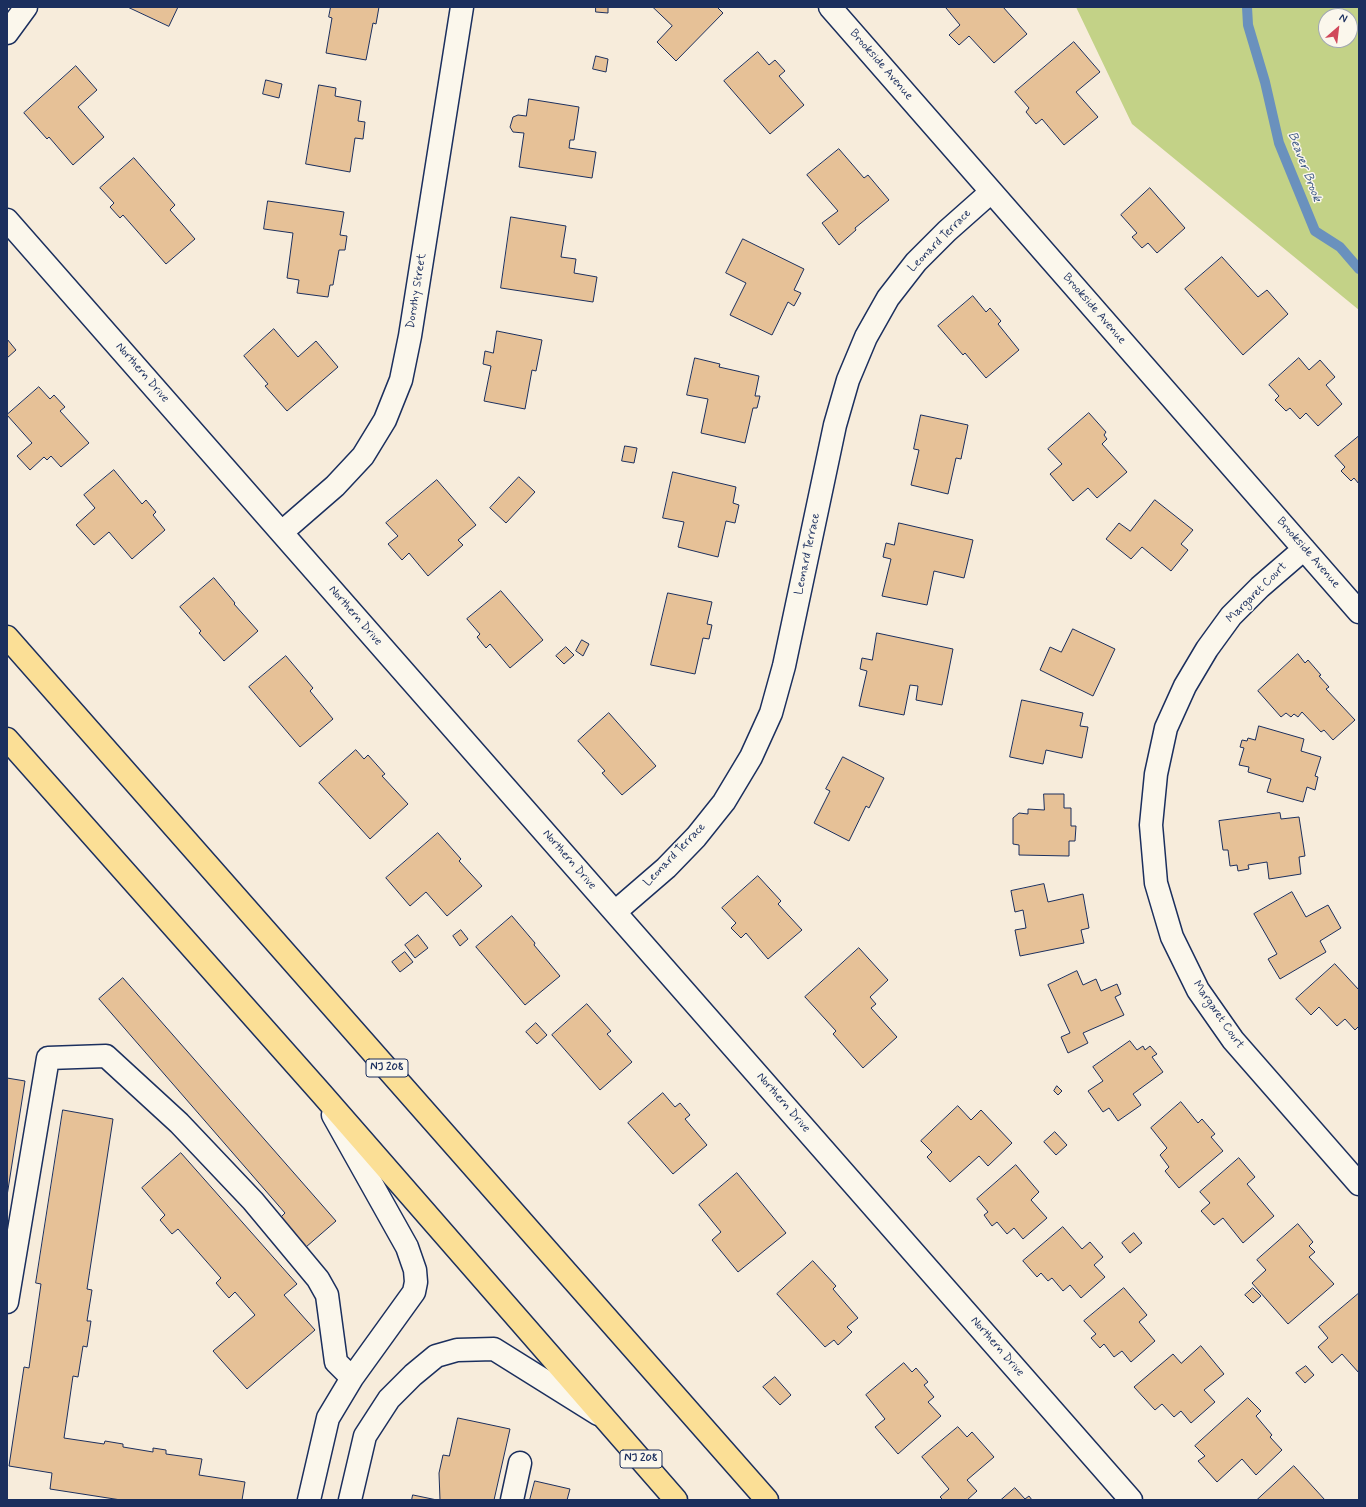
<!DOCTYPE html>
<style>
body{margin:0}
#map{position:relative;width:1366px;height:1507px;overflow:hidden;background:#f7ecdb;font-family:Mynerve,sans-serif}
canvas{display:block}
.frame{position:absolute;inset:0;border:8px solid #1b2f5e;pointer-events:none}
.north{position:absolute;left:1318px;top:8px;width:40px;height:40px;box-sizing:border-box;background:#fbf7ec;border:1px solid #a1a7b3;border-radius:50%;rotate:28deg;font-size:11px;font-weight:700;line-height:16px;text-align:center;color:#1b2f5e}
.north::after{content:'';display:block;margin:auto;width:14px;height:18px;background:#d1495b;clip-path:polygon(50% 0,100% 100%,50% 72%,0 100%)}
</style>
<div id="map">
<canvas width="1366" height="1507"></canvas>
<div class="frame"></div>
<div class="north">N</div>
</div>
<script>
const ctx = document.querySelector('canvas').getContext('2d');
ctx.lineJoin = 'round';
function fill(path, color) { ctx.fillStyle = color; ctx.fill(path, 'evenodd'); }
function stroke(path, color, width, dash) { ctx.strokeStyle = color; ctx.lineWidth = width; ctx.lineCap = dash ? 'butt' : 'round'; ctx.setLineDash(dash || []); ctx.stroke(path); }
function write(font, color, halo, rows, align = 'center') {
  ctx.font = font + ' Mynerve,sans-serif'; ctx.lineWidth = 3; ctx.setLineDash([]); ctx.textBaseline = 'middle'; ctx.strokeStyle = halo; ctx.fillStyle = color; for (const [text, x, y, turn = 0] of rows) {
    ctx.save(); ctx.translate(x, y); ctx.rotate((+turn || 0) * Math.PI / 180); ctx.textAlign = isNaN(turn) ? turn : align; if (halo) ctx.strokeText(text, 0, 0); ctx.fillText(text, 0, 0); ctx.restore();
  }
}
const green = new Path2D(`
 M 1076,7 L 1359,7 L 1359,310 L 1132,124 ZM 1326,16 L 1350,16 L 1350,40 L 1326,40 Z`);
const stream = new Path2D(`
 M 1247,7 L 1248,25 L 1265,82 L 1279,143 L 1315,231 L 1340,247 L 1359,269`);
const building = new Path2D(`
 M 128,7 L 178,7 L 169,26 Z
 M 331,7 L 379,7 L 376,24 L 373,23 L 366,60 L 326,53 L 332,18 L 329,17 Z
 M 596,7 L 608,7 L 608,13 L 596,12 Z
 M 653,7 L 717,7 L 723,13 L 676,61 L 657,42 L 672,26 Z
 M 948,7 L 1003,7 L 1027,34 L 994,63 L 969,36 L 959,45 L 949,35 L 960,25 L 946,8 Z
 M 1074,42 L 1100,72 L 1076,92 L 1098,117 L 1064,145 L 1042,119 L 1036,124 L 1026,112 L 1029,108 L 1015,92 Z
 M 758,52 L 769,65 L 775,60 L 785,71 L 779,76 L 804,105 L 770,134 L 724,81 Z
 M 596,56 L 608,59 L 606,72 L 593,69 Z
 M 76,66 L 97,90 L 78,107 L 104,137 L 73,165 L 49,137 L 47,139 L 24,113 Z
 M 266,80 L 282,84 L 279,98 L 263,94 Z
 M 319,85 L 336,88 L 335,96 L 361,101 L 358,121 L 365,122 L 363,139 L 355,138 L 350,172 L 306,164 Z
 M 529,99 L 579,107 L 574,140 L 570,140 L 569,148 L 596,152 L 592,178 L 519,167 L 524,133 L 513,132 L 510,127 L 513,117 L 518,115 L 526,116 Z
 M 839,149 L 864,178 L 868,175 L 889,200 L 855,228 L 856,230 L 839,245 L 822,223 L 838,211 L 807,175 Z
 M 134,158 L 175,205 L 170,210 L 195,239 L 166,264 L 123,215 L 120,218 L 110,207 L 114,203 L 100,188 Z
 M 1150,188 L 1185,228 L 1157,253 L 1148,243 L 1142,248 L 1132,237 L 1137,233 L 1121,215 Z
 M 268,201 L 344,212 L 340,235 L 347,236 L 345,250 L 339,250 L 333,285 L 330,285 L 328,297 L 297,293 L 299,280 L 287,278 L 293,233 L 264,229 Z
 M 511,217 L 566,226 L 561,257 L 576,259 L 574,273 L 597,277 L 593,302 L 501,288 Z
 M 743,239 L 804,269 L 794,290 L 801,293 L 794,306 L 788,302 L 772,335 L 730,315 L 746,283 L 726,273 Z
 M 1222,257 L 1258,297 L 1267,290 L 1288,314 L 1243,355 L 1185,289 Z
 M 973,296 L 986,312 L 990,308 L 1001,321 L 998,324 L 1019,350 L 986,378 L 965,353 L 963,355 L 938,326 Z
 M 274,329 L 298,357 L 316,341 L 338,367 L 287,411 L 265,386 L 268,384 L 244,356 Z
 M 497,331 L 542,340 L 536,371 L 532,370 L 525,409 L 484,401 L 491,366 L 483,364 L 485,351 L 493,353 Z
 M 7,339 L 16,350 L 7,358 Z
 M 695,358 L 720,364 L 719,367 L 759,376 L 755,396 L 760,396 L 757,408 L 753,408 L 745,443 L 701,433 L 708,399 L 687,395 Z
 M 1299,358 L 1309,370 L 1320,360 L 1335,377 L 1326,385 L 1342,404 L 1318,426 L 1306,413 L 1300,419 L 1290,408 L 1286,411 L 1275,400 L 1279,396 L 1269,385 Z
 M 39,387 L 50,399 L 54,395 L 65,407 L 60,411 L 89,443 L 61,467 L 51,456 L 47,460 L 44,457 L 30,470 L 17,456 L 32,443 L 7,415 Z
 M 1089,413 L 1106,432 L 1104,435 L 1107,439 L 1102,444 L 1127,472 L 1097,498 L 1088,488 L 1073,501 L 1050,474 L 1062,464 L 1048,449 Z
 M 921,415 L 968,425 L 961,459 L 956,458 L 948,494 L 911,485 L 919,450 L 914,449 Z
 M 1359,436 L 1359,484 L 1354,478 L 1351,481 L 1341,471 L 1345,467 L 1335,456 Z
 M 625,446 L 637,448 L 634,463 L 622,461 Z
 M 114,470 L 142,504 L 146,500 L 156,512 L 153,515 L 165,530 L 132,559 L 109,532 L 94,545 L 76,525 L 95,508 L 84,495 Z
 M 673,472 L 736,487 L 733,503 L 739,505 L 735,523 L 726,521 L 718,557 L 678,547 L 684,522 L 663,518 Z
 M 519,477 L 535,492 L 506,523 L 490,508 Z
 M 437,480 L 476,525 L 458,540 L 463,545 L 428,576 L 409,553 L 402,560 L 388,544 L 398,536 L 386,523 Z
 M 1155,500 L 1193,530 L 1181,544 L 1188,550 L 1171,571 L 1142,547 L 1131,559 L 1106,539 L 1119,523 L 1130,531 Z
 M 899,523 L 973,540 L 964,578 L 934,571 L 927,605 L 882,596 L 891,559 L 883,557 L 886,543 L 894,545 Z
 M 214,578 L 235,603 L 234,604 L 258,631 L 224,661 L 199,633 L 201,631 L 180,607 Z
 M 501,591 L 543,640 L 510,668 L 490,644 L 486,648 L 477,637 L 480,634 L 467,619 Z
 M 668,593 L 712,602 L 707,624 L 712,625 L 709,639 L 703,638 L 695,674 L 651,665 Z
 M 1073,629 L 1115,649 L 1093,696 L 1040,670 L 1050,647 L 1061,652 Z
 M 877,633 L 953,649 L 942,705 L 916,700 L 918,686 L 910,685 L 904,715 L 859,706 L 867,671 L 860,669 L 862,658 L 872,660 Z
 M 582,640 L 589,644 L 583,656 L 576,651 Z
 M 566,647 L 574,655 L 564,664 L 556,656 Z
 M 1298,654 L 1305,663 L 1308,660 L 1321,675 L 1319,676 L 1329,687 L 1326,689 L 1355,720 L 1333,740 L 1324,730 L 1321,732 L 1302,712 L 1298,717 L 1294,714 L 1291,717 L 1286,713 L 1281,717 L 1258,691 Z
 M 286,656 L 313,688 L 310,691 L 333,719 L 300,747 L 249,687 Z
 M 1022,700 L 1083,713 L 1080,726 L 1088,727 L 1082,758 L 1046,750 L 1043,764 L 1010,757 Z
 M 609,713 L 656,766 L 622,795 L 602,773 L 605,771 L 578,741 Z
 M 1259,726 L 1304,739 L 1301,751 L 1321,757 L 1315,776 L 1318,777 L 1315,790 L 1307,787 L 1303,802 L 1267,792 L 1271,779 L 1248,772 L 1249,767 L 1239,765 L 1244,748 L 1240,747 L 1242,740 L 1247,741 L 1248,738 L 1255,740 Z
 M 356,750 L 364,759 L 368,755 L 385,774 L 382,776 L 408,804 L 370,839 L 319,783 Z
 M 843,757 L 884,778 L 869,808 L 866,806 L 849,841 L 814,823 L 830,791 L 826,789 Z
 M 1044,794 L 1064,794 L 1064,808 L 1071,808 L 1071,826 L 1076,826 L 1075,841 L 1069,841 L 1069,856 L 1019,855 L 1019,845 L 1013,844 L 1013,818 L 1019,813 L 1028,814 L 1028,809 L 1044,810 Z
 M 1280,813 L 1281,819 L 1299,817 L 1305,856 L 1299,857 L 1301,874 L 1269,879 L 1267,862 L 1248,865 L 1249,869 L 1238,871 L 1237,865 L 1230,866 L 1228,850 L 1223,850 L 1219,821 Z
 M 438,833 L 461,859 L 459,861 L 482,886 L 447,916 L 426,892 L 410,906 L 386,878 Z
 M 758,876 L 781,901 L 778,904 L 802,930 L 768,959 L 746,933 L 741,938 L 731,928 L 736,923 L 722,908 Z
 M 1044,884 L 1048,902 L 1083,894 L 1089,928 L 1081,930 L 1084,943 L 1020,956 L 1015,930 L 1026,928 L 1023,910 L 1015,912 L 1011,891 Z
 M 1292,892 L 1306,917 L 1328,905 L 1341,928 L 1320,941 L 1326,952 L 1280,979 L 1268,959 L 1277,954 L 1254,914 Z
 M 512,916 L 535,943 L 534,945 L 560,976 L 525,1005 L 476,947 Z
 M 461,930 L 468,939 L 460,946 L 453,936 Z
 M 418,935 L 428,948 L 415,958 L 405,945 Z
 M 859,948 L 888,980 L 870,997 L 876,1004 L 871,1008 L 897,1037 L 863,1068 L 833,1034 L 836,1031 L 805,997 Z
 M 405,952 L 413,962 L 400,972 L 392,962 Z
 M 1335,964 L 1359,990 L 1359,1026 L 1355,1030 L 1345,1019 L 1337,1026 L 1319,1007 L 1311,1015 L 1296,999 Z
 M 1077,971 L 1083,985 L 1096,979 L 1101,991 L 1117,984 L 1121,994 L 1115,997 L 1124,1015 L 1083,1033 L 1088,1043 L 1068,1053 L 1061,1037 L 1070,1033 L 1048,985 Z
 M 123,978 L 336,1221 L 306,1247 L 281,1217 L 285,1213 L 99,999 Z
 M 587,1004 L 611,1031 L 607,1034 L 632,1062 L 600,1090 L 552,1035 Z
 M 536,1023 L 547,1035 L 537,1044 L 526,1032 Z
 M 1130,1041 L 1137,1050 L 1143,1046 L 1145,1050 L 1150,1046 L 1157,1054 L 1152,1057 L 1163,1072 L 1133,1094 L 1141,1105 L 1118,1121 L 1109,1108 L 1103,1112 L 1088,1091 L 1103,1081 L 1093,1067 Z
 M 7,1078 L 25,1081 L 7,1196 Z
 M 1057,1086 L 1062,1091 L 1058,1095 L 1054,1091 Z
 M 663,1093 L 675,1107 L 680,1103 L 690,1115 L 685,1119 L 707,1145 L 673,1174 L 628,1123 Z
 M 1181,1102 L 1198,1123 L 1202,1119 L 1215,1134 L 1211,1137 L 1223,1151 L 1179,1188 L 1165,1171 L 1169,1167 L 1160,1155 L 1167,1148 L 1151,1128 Z
 M 958,1106 L 971,1120 L 981,1110 L 1012,1143 L 988,1166 L 979,1156 L 950,1182 L 927,1157 L 932,1152 L 921,1141 Z
 M 63,1110 L 113,1119 L 87,1289 L 92,1290 L 87,1321 L 91,1321 L 87,1347 L 83,1346 L 78,1377 L 73,1376 L 64,1438 L 104,1444 L 105,1441 L 123,1444 L 123,1447 L 153,1452 L 153,1448 L 166,1450 L 166,1454 L 202,1459 L 199,1475 L 245,1482 L 242,1500 L 121,1500 L 50,1489 L 52,1473 L 9,1466 L 24,1367 L 29,1368 L 41,1284 L 36,1283 Z
 M 1055,1132 L 1067,1145 L 1056,1155 L 1044,1142 Z
 M 181,1153 L 297,1284 L 284,1295 L 315,1330 L 247,1389 L 213,1351 L 255,1315 L 235,1292 L 229,1298 L 222,1290 L 216,1283 L 221,1278 L 178,1229 L 172,1234 L 160,1220 L 165,1215 L 142,1188 Z
 M 1239,1158 L 1255,1177 L 1247,1184 L 1274,1216 L 1243,1243 L 1223,1218 L 1214,1225 L 1201,1211 L 1210,1203 L 1200,1192 Z
 M 1016,1165 L 1039,1192 L 1031,1200 L 1047,1218 L 1023,1239 L 1014,1228 L 1007,1234 L 997,1222 L 992,1226 L 984,1215 L 988,1212 L 977,1199 Z
 M 737,1173 L 786,1233 L 738,1272 L 712,1240 L 721,1232 L 699,1205 Z
 M 1298,1224 L 1313,1242 L 1309,1246 L 1315,1252 L 1309,1257 L 1334,1284 L 1288,1324 L 1252,1283 L 1266,1270 L 1257,1260 Z
 M 1063,1227 L 1082,1249 L 1090,1242 L 1103,1257 L 1094,1265 L 1105,1277 L 1081,1298 L 1070,1285 L 1063,1291 L 1052,1278 L 1048,1281 L 1041,1273 L 1037,1277 L 1023,1261 Z
 M 1134,1233 L 1142,1243 L 1130,1253 L 1122,1243 Z
 M 813,1261 L 836,1286 L 833,1289 L 858,1318 L 847,1327 L 852,1332 L 838,1345 L 834,1340 L 825,1347 L 777,1294 Z
 M 1124,1288 L 1147,1315 L 1139,1322 L 1155,1341 L 1131,1362 L 1122,1351 L 1114,1357 L 1104,1344 L 1100,1348 L 1091,1338 L 1096,1334 L 1084,1321 Z
 M 1253,1288 L 1261,1296 L 1253,1303 L 1245,1295 Z
 M 1358,1294 L 1359,1294 L 1359,1373 L 1342,1354 L 1332,1363 L 1318,1347 L 1328,1338 L 1319,1327 Z
 M 1201,1346 L 1224,1374 L 1204,1390 L 1215,1402 L 1191,1423 L 1181,1411 L 1174,1417 L 1162,1404 L 1155,1410 L 1134,1387 L 1173,1354 L 1181,1363 Z
 M 904,1363 L 912,1372 L 916,1368 L 928,1382 L 924,1385 L 934,1397 L 928,1402 L 941,1416 L 898,1454 L 875,1427 L 885,1419 L 866,1395 Z
 M 1306,1366 L 1314,1375 L 1305,1383 L 1296,1373 Z
 M 775,1377 L 791,1395 L 780,1405 L 763,1387 Z
 M 1248,1398 L 1261,1411 L 1256,1416 L 1272,1435 L 1270,1437 L 1282,1450 L 1256,1475 L 1242,1459 L 1217,1482 L 1198,1461 L 1205,1456 L 1195,1446 Z
 M 458,1418 L 510,1429 L 494,1500 L 440,1500 L 439,1473 L 443,1455 L 449,1456 Z
 M 958,1427 L 967,1437 L 972,1432 L 994,1457 L 967,1480 L 977,1491 L 967,1500 L 943,1500 L 940,1497 L 949,1489 L 922,1457 Z
 M 1294,1466 L 1325,1500 L 1257,1500 Z
 M 535,1481 L 570,1489 L 567,1500 L 530,1500 Z
 M 1015,1488 L 1025,1499 L 1029,1496 L 1032,1500 L 1001,1500 Z
 M 413,1495 L 437,1500 L 412,1500 Z`);
const minor = new Path2D(`
 M 830,7 L 1359,612
 M 7,33 L 26,7
 M 7,220 L 1131,1500
 M 282,532 L 335,486 L 363,456 L 385,420 L 401,380 L 410,336 L 462,7
 M 1304,549 L 1260,587 L 1231,616 L 1207,649 L 1185,686 L 1166,728 L 1156,774 L 1151,825 L 1156,883 L 1172,937 L 1198,990 L 1233,1040 L 1359,1184
 M 615,912 L 666,868 L 696,837 L 724,802 L 751,757 L 771,713 L 784,666 L 835,425 L 848,380 L 866,337 L 888,298 L 916,262 L 947,231 L 991,192
 M 7,1302 L 48,1058 L 106,1056 L 179,1123 L 253,1201 L 318,1279 L 327,1295 L 336,1362 L 352,1378
 M 309,1500 L 328,1418 L 352,1378 L 414,1292 L 416,1282 L 415,1270 L 407,1247 L 333,1115
 M 350,1500 L 365,1436 L 389,1399 L 413,1375 L 436,1356 L 457,1350 L 494,1349 L 598,1414
 M 512,1500 L 520,1463`);
const highway = new Path2D(`
 M 7,637 L 767,1500
 M 7,739 L 321,1093 L 676,1500`);
const shields = [
 [387,1068,42],
 [641,1459,42]
];
const shieldNames = [
 ["NJ 208",387,1068],
 ["NJ 208",641,1459]
];
const streetNames = [
 ["Brookside Avenue",881,65,49],
 ["Leonard Terrace",940,241,-45],
 ["Dorothy Street",417,291,-81],
 ["Brookside Avenue",1094,309,49],
 ["Northern Drive",142,373,49],
 ["Brookside Avenue",1308,553,49],
 ["Leonard Terrace",808,554,-78],
 ["Margaret Court",1257,593,-45],
 ["Northern Drive",355,616,49],
 ["Leonard Terrace",675,855,-46],
 ["Northern Drive",569,860,49],
 ["Margaret Court",1218,1015,55],
 ["Northern Drive",783,1103,49],
 ["Northern Drive",997,1347,49]
];
const waterNames = [
 ["Beaver Brook",1304,167,69]
];
fill(green, '#c3d287');
stroke(stream, '#6a91bd', 10);
fill(building, '#e6c197');
stroke(building, '#1b2f5e', 1);
stroke(minor, '#1b2f5e', 25);
stroke(highway, '#1b2f5e', 25);
stroke(minor, '#fbf7ec', 22);
stroke(highway, '#fbdf96', 22);
for (const [x, y, w] of shields) { const box = new Path2D(); box.roundRect(x - w / 2, y - 9, w, 18, 3); ctx.fillStyle = '#fbf7ec'; ctx.fill(box); stroke(box, '#1b2f5e', 1); }
write('bold 11px', '#1b2f5e', null, shieldNames);
write('12px', '#1b2f5e', '#fbf7ec', streetNames);
write('italic 13px', '#3c5886', '#fbf7ec', waterNames);
</script>
